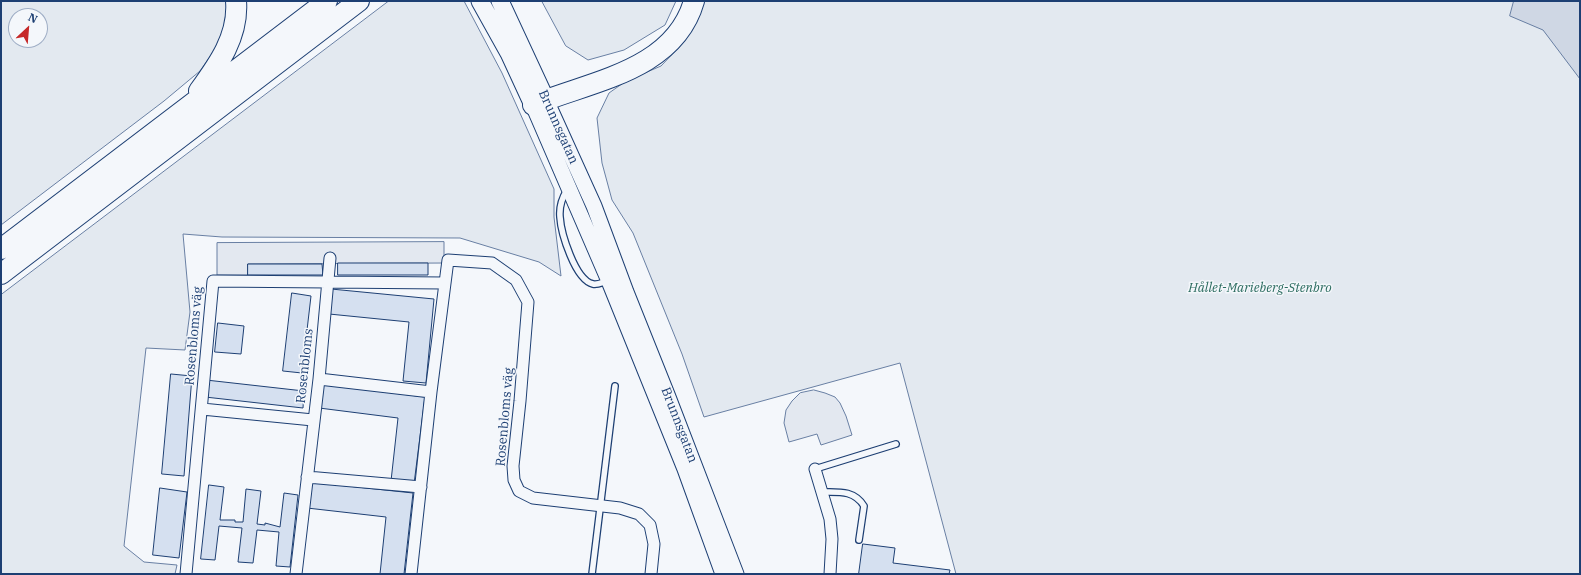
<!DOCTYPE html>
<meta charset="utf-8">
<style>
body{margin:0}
#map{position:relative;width:1581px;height:575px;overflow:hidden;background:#f4f7fb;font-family:"IBM Plex Serif",serif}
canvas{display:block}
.frame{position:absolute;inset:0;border:2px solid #1d3f73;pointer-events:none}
.north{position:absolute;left:8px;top:8px;width:40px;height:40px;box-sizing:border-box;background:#f4f7fb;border:1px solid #9eadc5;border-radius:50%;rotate:26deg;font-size:11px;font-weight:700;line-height:16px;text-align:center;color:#1d3f73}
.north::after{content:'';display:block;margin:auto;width:14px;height:18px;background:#c62828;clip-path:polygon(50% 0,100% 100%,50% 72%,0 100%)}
</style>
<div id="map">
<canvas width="1581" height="575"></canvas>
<div class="frame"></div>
<div class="north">N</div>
</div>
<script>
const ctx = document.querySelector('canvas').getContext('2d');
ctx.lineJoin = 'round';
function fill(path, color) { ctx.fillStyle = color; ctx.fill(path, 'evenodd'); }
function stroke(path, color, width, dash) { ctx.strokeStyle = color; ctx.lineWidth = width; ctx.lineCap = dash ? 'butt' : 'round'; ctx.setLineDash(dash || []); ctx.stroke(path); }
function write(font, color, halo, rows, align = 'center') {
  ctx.font = font + ' "IBM Plex Serif",serif'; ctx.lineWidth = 3; ctx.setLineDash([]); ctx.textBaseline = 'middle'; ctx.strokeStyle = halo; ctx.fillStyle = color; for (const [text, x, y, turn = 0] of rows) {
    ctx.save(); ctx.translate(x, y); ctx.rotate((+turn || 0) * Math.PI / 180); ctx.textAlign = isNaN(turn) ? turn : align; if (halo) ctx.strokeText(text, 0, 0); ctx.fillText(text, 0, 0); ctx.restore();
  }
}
const green = new Path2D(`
 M 1,1 L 229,1 L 226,24 L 216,48 L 200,71 L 164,101 L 1,225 ZM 16,16 L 40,16 L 40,40 L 16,40 Z
 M 389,1 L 464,1 L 502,73 L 554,189 L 554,217 L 561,276 L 539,262 L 460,238 L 222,237 L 183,234 L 190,312 L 185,350 L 146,348 L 124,546 L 144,562 L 177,565 L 175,574 L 1,574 L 1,295 Z
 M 542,1 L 676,1 L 665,25 L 624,50 L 588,60 L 566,46 Z
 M 703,1 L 1580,1 L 1580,574 L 956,574 L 900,363 L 704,417 L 682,354 L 633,233 L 612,200 L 602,163 L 597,118 L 609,93 L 626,81 L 661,66 L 683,43 L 701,11 Z`);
const parking = new Path2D(`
 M 444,242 L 444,263 L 248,264 L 248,275 L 217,275 L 217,243 Z
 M 814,390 L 825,393 L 835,397 L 840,403 L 846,416 L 852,435 L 821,445 L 817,434 L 789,442 L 784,423 L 786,410 L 792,401 L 800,393 Z`);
const water = new Path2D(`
 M 1514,1 L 1580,1 L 1580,79 L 1543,30 L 1510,16 Z`);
const building = new Path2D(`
 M 338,263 L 428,263 L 428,275 L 338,275 Z
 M 248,264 L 322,264 L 323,275 L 248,275 Z
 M 331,289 L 434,299 L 426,383 L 403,381 L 409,322 L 329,314 Z
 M 292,293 L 311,296 L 302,373 L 283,371 Z
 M 218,323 L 244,326 L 241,354 L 215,352 Z
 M 171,374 L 192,376 L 184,476 L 162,474 Z
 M 206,380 L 304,391 L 303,408 L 205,397 Z
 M 322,384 L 425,397 L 414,484 L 391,481 L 398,418 L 319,408 Z
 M 310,482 L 413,493 L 404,574 L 380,574 L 386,517 L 307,508 Z
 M 209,485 L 224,487 L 220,520 L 235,520 L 235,522 L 243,522 L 246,489 L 261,491 L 257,524 L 265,525 L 265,523 L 280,527 L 284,493 L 298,495 L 290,567 L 276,566 L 279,532 L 257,530 L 253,563 L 238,562 L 242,528 L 219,526 L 215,560 L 201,559 Z
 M 160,488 L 187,492 L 179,558 L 153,555 Z
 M 863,544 L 895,548 L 893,563 L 950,570 L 949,574 L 859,574 Z`);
const service = new Path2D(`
 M 567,190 C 562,198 559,206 560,217 C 561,233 575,280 593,284 C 598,285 603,282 608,281
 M 815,469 L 896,444
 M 822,492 C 839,492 854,490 864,506 L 859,540
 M 592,574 L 615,386`);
const minor = new Path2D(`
 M 319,379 L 431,392
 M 202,409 L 313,420
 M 815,469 L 830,519 L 832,539 L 830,574
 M 307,477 L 421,487
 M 186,574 L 213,281 L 444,283
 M 296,574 L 319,379 L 330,258
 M 411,574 L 431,392 L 448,260 L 492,263 L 516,280 L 528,302 L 520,401 L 513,466 L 514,480 L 519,491 L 533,498 L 620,508 L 639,514 L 650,525 L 654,544 L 651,574`);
const secondary = new Path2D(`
 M 546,100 L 594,206 L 626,292 L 668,397 L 736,574
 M 533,105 L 609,281 L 685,469 L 723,574`);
const primary = new Path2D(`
 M 480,1 L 509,53 L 533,105
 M 500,1 L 546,100`);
const motorway = new Path2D(`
 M 199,91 C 218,65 239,36 236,1
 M 533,105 C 591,81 674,71 694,1
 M 1,249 L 327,1
 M 1,274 L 359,1`);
const streetNames = [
 ["Brunnsgatan",558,127,66],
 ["Rosenbloms väg",194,336,-85],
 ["Rosenbloms",305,366,-84],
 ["Rosenbloms väg",505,417,-85],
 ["Brunnsgatan",679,425,69]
];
const parkNames = [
 ["Hållet-Marieberg-Stenbro",1260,288]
];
fill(green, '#e3e9f0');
stroke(green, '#687fa3', 1);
fill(parking, '#e3e8f0');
stroke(parking, '#687fa3', 1);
fill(water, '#cfd7e4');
stroke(water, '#687fa3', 1);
fill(building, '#d5e0f0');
stroke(building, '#1d3f73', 1);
stroke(service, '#1d3f73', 8);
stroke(minor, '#1d3f73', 13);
stroke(secondary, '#1d3f73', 17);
stroke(primary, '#1d3f73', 19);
stroke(motorway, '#1d3f73', 22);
stroke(service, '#f4f7fb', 5.5);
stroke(minor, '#f4f7fb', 11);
stroke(secondary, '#f4f7fb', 15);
stroke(primary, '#f4f7fb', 17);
stroke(motorway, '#f4f7fb', 20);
write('13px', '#1d3f73', '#f4f7fb', streetNames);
write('italic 13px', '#2c6c60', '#f4f7fb', parkNames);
</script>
